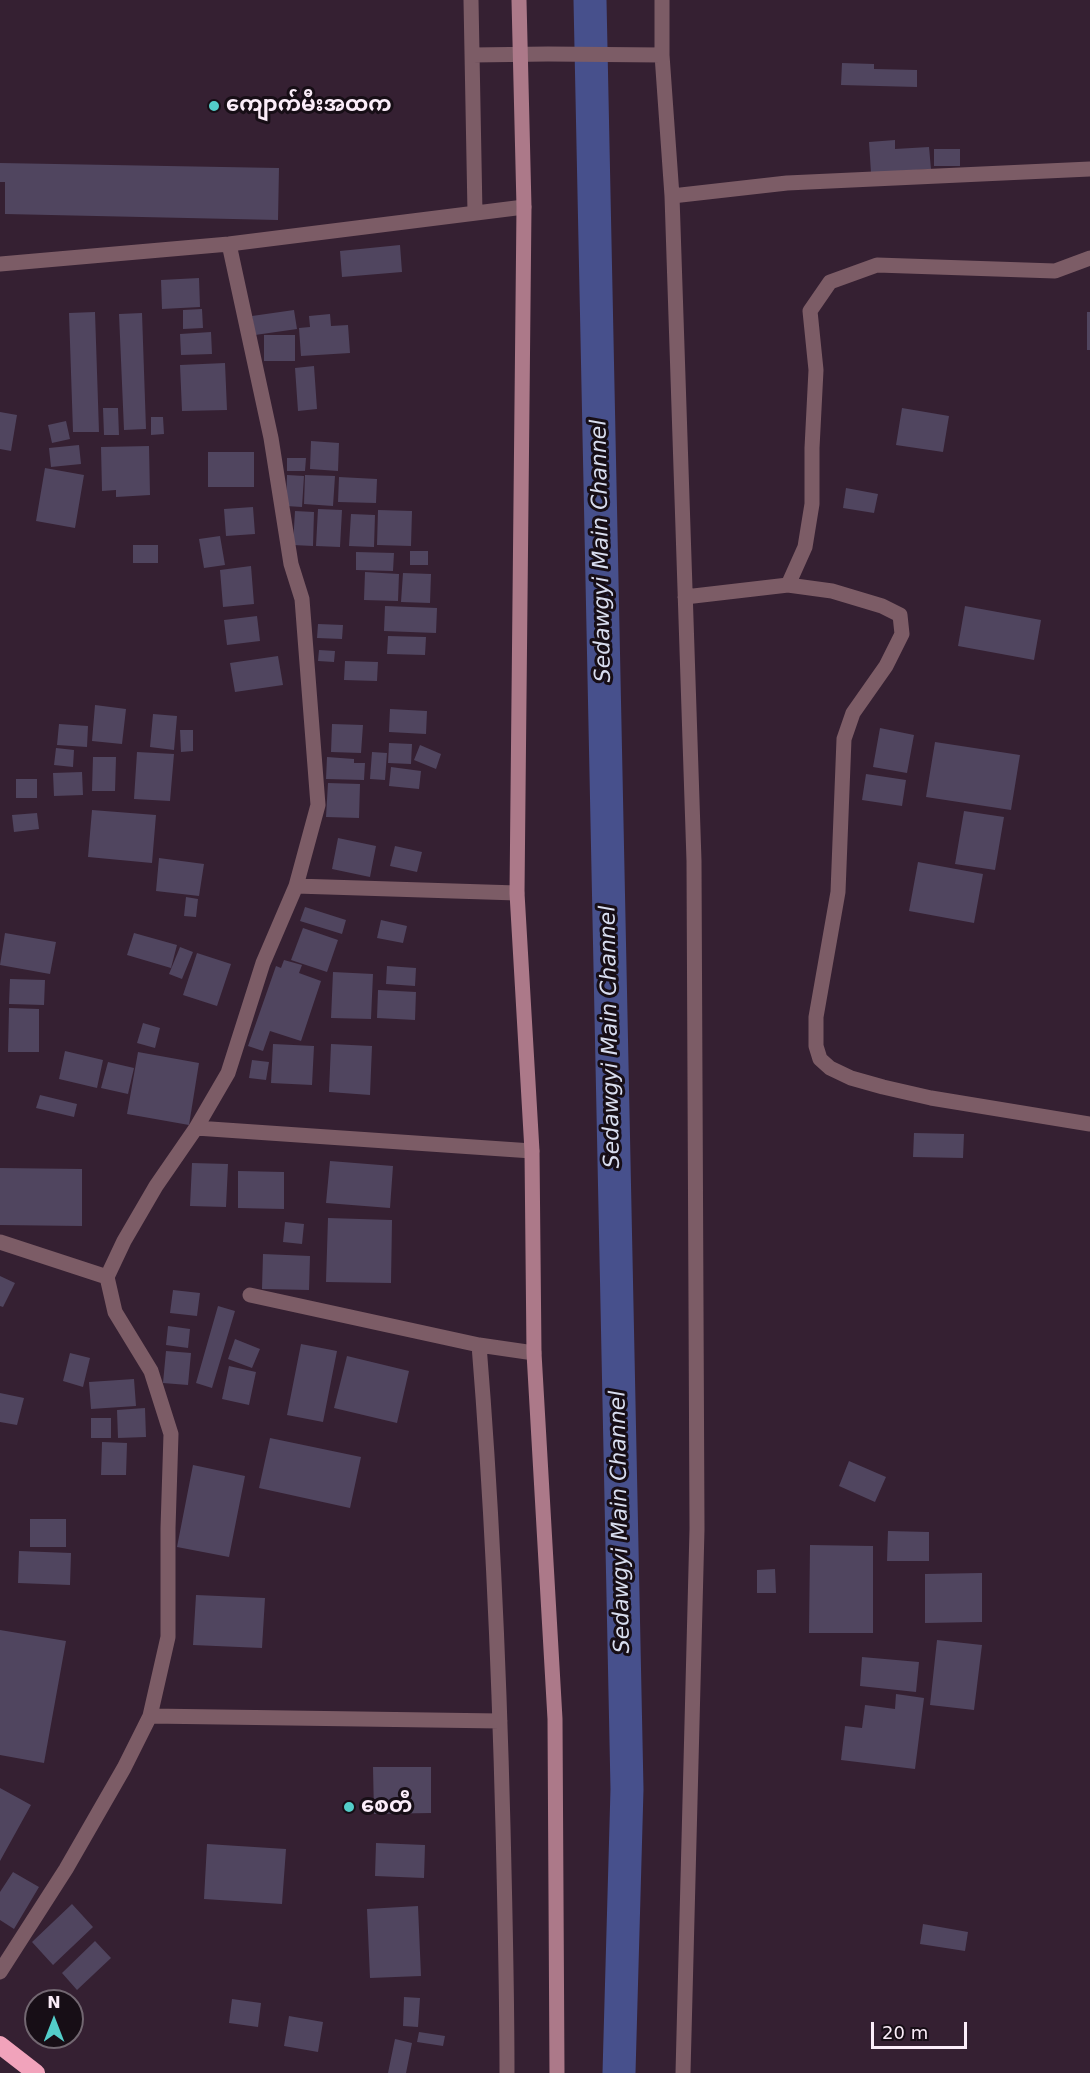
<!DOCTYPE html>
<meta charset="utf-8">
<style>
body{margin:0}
#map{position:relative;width:1090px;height:2073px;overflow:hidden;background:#352032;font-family:"DejaVu Sans",sans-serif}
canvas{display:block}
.north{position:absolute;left:24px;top:1989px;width:60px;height:60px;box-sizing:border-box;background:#170e16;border:2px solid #726771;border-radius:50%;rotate:0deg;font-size:16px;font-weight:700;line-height:24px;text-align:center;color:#fbedf9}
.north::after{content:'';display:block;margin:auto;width:21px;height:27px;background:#53cdc9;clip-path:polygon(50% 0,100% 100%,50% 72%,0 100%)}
.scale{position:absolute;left:871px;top:2022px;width:96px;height:27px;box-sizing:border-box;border:3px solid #fbedf9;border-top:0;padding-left:8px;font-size:18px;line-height:21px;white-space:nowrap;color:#fbedf9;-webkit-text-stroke:4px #170e16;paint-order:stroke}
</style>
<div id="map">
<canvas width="1090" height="2073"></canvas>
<div class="north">N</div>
<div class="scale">20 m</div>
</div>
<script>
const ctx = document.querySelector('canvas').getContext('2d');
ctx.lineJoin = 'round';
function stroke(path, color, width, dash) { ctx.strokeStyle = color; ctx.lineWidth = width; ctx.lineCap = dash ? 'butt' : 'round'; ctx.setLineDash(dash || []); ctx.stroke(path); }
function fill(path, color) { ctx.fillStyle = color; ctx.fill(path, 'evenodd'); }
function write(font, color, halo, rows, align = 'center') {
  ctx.font = font + ' "DejaVu Sans","Noto Sans Myanmar",sans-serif'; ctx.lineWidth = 6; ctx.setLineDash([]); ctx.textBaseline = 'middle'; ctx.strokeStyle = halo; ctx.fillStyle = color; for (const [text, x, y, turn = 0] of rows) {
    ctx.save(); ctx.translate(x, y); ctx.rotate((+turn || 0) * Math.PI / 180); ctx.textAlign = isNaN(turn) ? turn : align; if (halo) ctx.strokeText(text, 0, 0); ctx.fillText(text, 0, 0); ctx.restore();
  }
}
const canal = new Path2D(`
 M 590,0 L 627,1789 L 619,2073`);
const building = new Path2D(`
 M 842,63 L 874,64 L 874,69 L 917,70 L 917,87 L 841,85 Z
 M 895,140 L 895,149 L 929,147 L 931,169 L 871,173 L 869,142 Z
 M 934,149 L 960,149 L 960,166 L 934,166 Z
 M 0,163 L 279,168 L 278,220 L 5,214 L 5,182 L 0,182 Z
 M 400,245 L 402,272 L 342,277 L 340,251 Z
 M 199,278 L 200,307 L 162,309 L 161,280 Z
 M 202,309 L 203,328 L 183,329 L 183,310 Z
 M 294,310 L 297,329 L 255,335 L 252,316 Z
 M 95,312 L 99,432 L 73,432 L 69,313 Z
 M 1087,312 L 1090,312 L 1090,350 L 1087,350 Z
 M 142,313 L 146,429 L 124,430 L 119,314 Z
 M 330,314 L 331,326 L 348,325 L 350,353 L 301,356 L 299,328 L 310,327 L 309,316 Z
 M 211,332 L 212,354 L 181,355 L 180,334 Z
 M 264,335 L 295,335 L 295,361 L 264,361 Z
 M 225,363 L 227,410 L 182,411 L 180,365 Z
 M 314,366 L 317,409 L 298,411 L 295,368 Z
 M 103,408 L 118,408 L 119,435 L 104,435 Z
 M 902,408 L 949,416 L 943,452 L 896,445 Z
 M 0,412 L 17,415 L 11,451 L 0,449 Z
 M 151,417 L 163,417 L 164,434 L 151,435 Z
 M 66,421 L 70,439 L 52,443 L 48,425 Z
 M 311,441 L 339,443 L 338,471 L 310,469 Z
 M 79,445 L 81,464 L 51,467 L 49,448 Z
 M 149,446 L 150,495 L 116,497 L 116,490 L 102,491 L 101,447 Z
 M 208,452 L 254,452 L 254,487 L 208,487 Z
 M 287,458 L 306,458 L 305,471 L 287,471 Z
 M 45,468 L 84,475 L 75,528 L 36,521 Z
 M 287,475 L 304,476 L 302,507 L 286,506 Z
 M 305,475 L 335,476 L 333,506 L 304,504 Z
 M 339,477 L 377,479 L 376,503 L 338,502 Z
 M 846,488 L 878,494 L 874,513 L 843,508 Z
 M 253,507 L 255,534 L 226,536 L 224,509 Z
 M 318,509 L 342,510 L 340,547 L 316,546 Z
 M 378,510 L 412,511 L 411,546 L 377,545 Z
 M 295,511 L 314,512 L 313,546 L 293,545 Z
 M 351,514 L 375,515 L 374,547 L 349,546 Z
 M 220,536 L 225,565 L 204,568 L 199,539 Z
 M 133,545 L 158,545 L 158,563 L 133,563 Z
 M 410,551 L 428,551 L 428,565 L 410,565 Z
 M 356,552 L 394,553 L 393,571 L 356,570 Z
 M 251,566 L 254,604 L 223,607 L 220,570 Z
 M 365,572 L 399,574 L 398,601 L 364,600 Z
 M 403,573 L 431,574 L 430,603 L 401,602 Z
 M 385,606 L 437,608 L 436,633 L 384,631 Z
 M 965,606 L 1041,620 L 1034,660 L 958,646 Z
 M 257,616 L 260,641 L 227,645 L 224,620 Z
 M 318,624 L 343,625 L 342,639 L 317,638 Z
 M 388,636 L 426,637 L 425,655 L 387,654 Z
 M 319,650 L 335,651 L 334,662 L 318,661 Z
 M 278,656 L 283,685 L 235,692 L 230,663 Z
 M 345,661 L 378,662 L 377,681 L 344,680 Z
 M 95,705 L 126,709 L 122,744 L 92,741 Z
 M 390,709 L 427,711 L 426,734 L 389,732 Z
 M 153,714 L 177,716 L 174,750 L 150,747 Z
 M 59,724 L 88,726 L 87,747 L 57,745 Z
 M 332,724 L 363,725 L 361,753 L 331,752 Z
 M 880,728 L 914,735 L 907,773 L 873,767 Z
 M 180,730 L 193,730 L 193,751 L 181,752 Z
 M 935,742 L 1020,755 L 1011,810 L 926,797 Z
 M 389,743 L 412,744 L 411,764 L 388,763 Z
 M 420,745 L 441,754 L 436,769 L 414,760 Z
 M 56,748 L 74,750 L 73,767 L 54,765 Z
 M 137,752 L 174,754 L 170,801 L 134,799 Z
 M 372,752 L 387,753 L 385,780 L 370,779 Z
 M 93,757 L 116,757 L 115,791 L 92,791 Z
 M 327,757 L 354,759 L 354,763 L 365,763 L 364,780 L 326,779 Z
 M 391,767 L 421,771 L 419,789 L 389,786 Z
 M 82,772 L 83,795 L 54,796 L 53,773 Z
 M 866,774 L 906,780 L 902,806 L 862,800 Z
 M 16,779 L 37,779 L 37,798 L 16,798 Z
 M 328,783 L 360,784 L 359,818 L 326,817 Z
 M 92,810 L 156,815 L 152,863 L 88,857 Z
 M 964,811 L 1004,817 L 995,870 L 955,864 Z
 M 37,813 L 39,829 L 14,832 L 12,815 Z
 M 338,838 L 376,846 L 370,877 L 332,869 Z
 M 395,846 L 422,852 L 417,872 L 390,866 Z
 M 159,858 L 204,864 L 199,896 L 156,891 Z
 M 918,862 L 983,874 L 974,923 L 909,911 Z
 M 186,897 L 198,899 L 196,917 L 184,916 Z
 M 305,907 L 346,920 L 342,934 L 300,921 Z
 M 381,920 L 407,926 L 403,943 L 377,938 Z
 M 303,928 L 338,940 L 327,972 L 291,960 Z
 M 5,933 L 56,942 L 50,974 L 0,965 Z
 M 134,933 L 177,945 L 171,968 L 127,955 Z
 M 180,947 L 193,952 L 182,979 L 169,974 Z
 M 197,953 L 231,964 L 217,1006 L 183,995 Z
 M 284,960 L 302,965 L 299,973 L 321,981 L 301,1041 L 270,1031 L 263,1051 L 248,1046 L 276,966 L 281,968 Z
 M 387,966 L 416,968 L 415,986 L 386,984 Z
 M 333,972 L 373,974 L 371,1019 L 331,1018 Z
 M 10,979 L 45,980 L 44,1005 L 9,1004 Z
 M 378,990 L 416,992 L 415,1020 L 377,1018 Z
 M 9,1008 L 39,1009 L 39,1052 L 8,1052 Z
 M 143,1023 L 160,1028 L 155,1048 L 137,1043 Z
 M 273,1044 L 314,1046 L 312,1085 L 271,1083 Z
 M 331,1044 L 372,1046 L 370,1095 L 329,1092 Z
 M 65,1051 L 103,1060 L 97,1088 L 59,1079 Z
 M 138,1052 L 199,1063 L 189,1125 L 127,1114 Z
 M 252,1060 L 269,1062 L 266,1080 L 249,1078 Z
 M 108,1062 L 134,1068 L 128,1094 L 101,1088 Z
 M 40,1095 L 77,1104 L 74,1117 L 36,1108 Z
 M 914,1133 L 964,1134 L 963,1158 L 913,1157 Z
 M 330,1161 L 393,1166 L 390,1208 L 326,1203 Z
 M 192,1163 L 228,1164 L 226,1207 L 190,1206 Z
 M 0,1168 L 82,1169 L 82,1226 L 0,1225 Z
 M 238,1171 L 284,1172 L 284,1209 L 238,1208 Z
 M 328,1218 L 392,1220 L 391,1283 L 326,1282 Z
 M 285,1222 L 304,1224 L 302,1244 L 283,1242 Z
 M 263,1254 L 310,1256 L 309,1290 L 262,1289 Z
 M 0,1276 L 15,1283 L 3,1307 L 0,1306 Z
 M 173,1290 L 200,1293 L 197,1316 L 170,1313 Z
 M 218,1306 L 235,1311 L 212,1388 L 196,1383 Z
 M 168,1326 L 190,1329 L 188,1348 L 166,1345 Z
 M 235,1339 L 260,1349 L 252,1368 L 228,1359 Z
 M 301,1344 L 337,1351 L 323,1422 L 287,1415 Z
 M 166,1351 L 191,1353 L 188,1385 L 163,1383 Z
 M 70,1353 L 90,1358 L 83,1387 L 63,1381 Z
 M 347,1356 L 409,1371 L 397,1423 L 334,1408 Z
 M 229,1366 L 256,1372 L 249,1405 L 222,1399 Z
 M 134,1379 L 136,1406 L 91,1409 L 89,1382 Z
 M 0,1393 L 24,1398 L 17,1425 L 0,1422 Z
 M 145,1408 L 146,1437 L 118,1438 L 117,1410 Z
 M 91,1418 L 111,1418 L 111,1438 L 91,1438 Z
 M 270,1438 L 361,1457 L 350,1508 L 259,1488 Z
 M 102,1442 L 127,1443 L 126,1475 L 101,1475 Z
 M 849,1461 L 886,1477 L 875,1502 L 839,1486 Z
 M 193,1465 L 245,1476 L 229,1557 L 177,1547 Z
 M 30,1519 L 66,1519 L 66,1547 L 30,1547 Z
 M 888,1531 L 929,1532 L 929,1561 L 887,1561 Z
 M 810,1545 L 873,1546 L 873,1633 L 809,1633 Z
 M 19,1551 L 71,1553 L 70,1585 L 18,1583 Z
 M 775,1569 L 776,1593 L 757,1593 L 757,1570 Z
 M 982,1573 L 982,1622 L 925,1623 L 925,1574 Z
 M 196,1595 L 265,1598 L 262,1648 L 193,1645 Z
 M 0,1630 L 66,1641 L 44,1763 L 0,1755 Z
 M 937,1640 L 982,1645 L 974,1710 L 930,1705 Z
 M 862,1657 L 919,1662 L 916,1692 L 860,1686 Z
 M 896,1694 L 924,1698 L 915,1769 L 841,1760 L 845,1726 L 862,1728 L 865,1705 L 895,1709 Z
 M 373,1767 L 431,1767 L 431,1813 L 374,1814 Z
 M 0,1788 L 31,1805 L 0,1861 Z
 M 376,1843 L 425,1845 L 424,1878 L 375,1876 Z
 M 207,1844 L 286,1849 L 282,1904 L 204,1899 Z
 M 13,1872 L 39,1887 L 14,1929 L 0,1920 L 0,1892 Z
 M 72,1904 L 93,1927 L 53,1965 L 32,1942 Z
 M 418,1906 L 421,1976 L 370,1978 L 367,1909 Z
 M 923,1924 L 968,1932 L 965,1951 L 920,1944 Z
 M 95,1941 L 111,1958 L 77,1990 L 62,1973 Z
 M 404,1997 L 420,1998 L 418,2027 L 403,2026 Z
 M 232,1999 L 261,2003 L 258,2027 L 229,2023 Z
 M 289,2016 L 323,2022 L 318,2052 L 284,2046 Z
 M 419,2032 L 445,2036 L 443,2046 L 417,2042 Z
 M 395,2039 L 412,2043 L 406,2073 L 388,2073 Z`);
const street = new Path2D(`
 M 471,0 L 475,213
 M 662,0 L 662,55 L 672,196 L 694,861 L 697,1529 L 683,2073
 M 472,55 L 548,54 L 662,55
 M 672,196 L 787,183 L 1090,169
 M 0,264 L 229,244 L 524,207
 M 788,585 L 805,547 L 812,504 L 812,448 L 816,370 L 810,311 L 830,282 L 877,265 L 1055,271 L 1090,258
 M 685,597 L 788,585 L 832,591 L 882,606 L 900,615 L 902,634 L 886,666 L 853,713 L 844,739 L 838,892 L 816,1017 L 816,1046 L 820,1059 L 830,1068 L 851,1078 L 883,1087 L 931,1098 L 1090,1124
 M 296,886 L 517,893
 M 196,1128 L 532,1151
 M 0,1242 L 107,1277
 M 250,1295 L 479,1345 L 534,1353
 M 479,1345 C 492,1505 499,1666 503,1827 C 505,1909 507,1991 507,2073
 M 150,1716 L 500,1721
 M 0,1972 L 66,1869 L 124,1768 L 150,1716 L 168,1637 L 168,1528 L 171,1434 L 151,1371 L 115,1312 L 107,1277 L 124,1241 L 156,1186 L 196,1128 L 228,1073 L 263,963 L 296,886 L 318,805 L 302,599 L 291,564 L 271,438 L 229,244`);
const secondary = new Path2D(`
 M 519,0 L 524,207 L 517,893 L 532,1151 L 534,1353 L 555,1719 L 557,2073`);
const highway = new Path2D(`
 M 0,2045 L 36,2073`);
const markers = [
 [214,106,6,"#53cdc9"],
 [349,1807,6,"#53cdc9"]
];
const poiNames = [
 ["ကျောက်မီးအထက",226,106],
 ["စေတီ",361,1807]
];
const waterNames = [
 ["Sedawgyi Main Channel",602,551,-91],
 ["Sedawgyi Main Channel",611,1037,-91],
 ["Sedawgyi Main Channel",621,1522,-91]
];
stroke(canal, '#47508c', 33);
fill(building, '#50455f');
stroke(street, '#7c5c66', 15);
stroke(secondary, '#ac7989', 15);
stroke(highway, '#f1a3bb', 18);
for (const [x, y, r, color] of markers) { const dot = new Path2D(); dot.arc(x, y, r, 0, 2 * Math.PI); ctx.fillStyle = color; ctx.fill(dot); stroke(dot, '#170e16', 2); }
write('bold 21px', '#fbedf9', '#170e16', poiNames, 'left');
write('italic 22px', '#d8ddef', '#170e16', waterNames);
</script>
